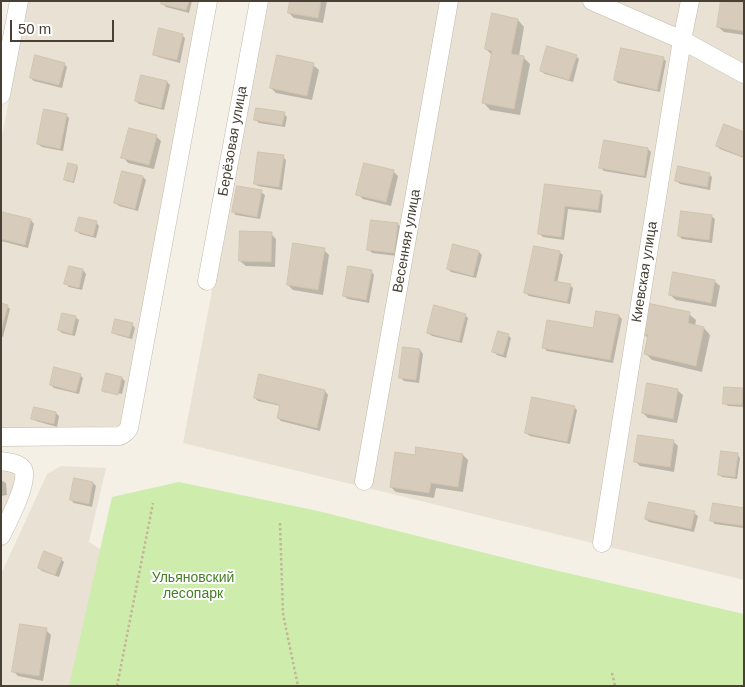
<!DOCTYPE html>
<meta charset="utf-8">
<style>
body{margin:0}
#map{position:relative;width:745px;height:687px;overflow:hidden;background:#f4f0e6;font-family:Arial,sans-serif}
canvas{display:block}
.frame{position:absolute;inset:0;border:2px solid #484035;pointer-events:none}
.scale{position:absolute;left:10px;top:20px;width:104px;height:22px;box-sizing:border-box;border:2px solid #484035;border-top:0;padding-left:6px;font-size:15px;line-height:18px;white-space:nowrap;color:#484035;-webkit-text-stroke:4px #fff;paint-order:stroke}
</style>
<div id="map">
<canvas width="745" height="687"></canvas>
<div class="frame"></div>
<div class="scale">50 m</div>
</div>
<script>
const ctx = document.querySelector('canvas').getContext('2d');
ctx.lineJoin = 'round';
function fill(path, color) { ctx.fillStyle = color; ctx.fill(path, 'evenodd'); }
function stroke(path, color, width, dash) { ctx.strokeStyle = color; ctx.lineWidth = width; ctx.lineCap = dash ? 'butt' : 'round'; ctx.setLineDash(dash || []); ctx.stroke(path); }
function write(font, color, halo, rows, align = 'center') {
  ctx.font = font + ' Arial,sans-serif'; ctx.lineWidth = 4; ctx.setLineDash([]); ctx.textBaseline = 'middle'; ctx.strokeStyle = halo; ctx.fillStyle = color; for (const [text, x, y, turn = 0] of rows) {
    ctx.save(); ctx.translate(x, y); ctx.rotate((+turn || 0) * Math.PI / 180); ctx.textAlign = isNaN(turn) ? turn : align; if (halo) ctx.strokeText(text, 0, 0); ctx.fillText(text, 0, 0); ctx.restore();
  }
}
const residential = new Path2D(`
 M 28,1 L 201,1 L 120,426 L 1,431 L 1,141 Z
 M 269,1 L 744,1 L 744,580 L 183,443 L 231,191 Z
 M 61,466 L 106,468 L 89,542 L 166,590 L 226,686 L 1,686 L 1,574 L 47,474 Z
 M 1,471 L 12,471 L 20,485 L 1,526 Z`);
const green = new Path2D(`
 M 179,482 L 318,511 L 537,566 L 744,614 L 744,686 L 69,686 L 112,497 Z`);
const shadow = new Path2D(`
 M 163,1 L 192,1 L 189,13 L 166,7 L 163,4 Z
 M 291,1 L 327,1 L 323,23 L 294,18 L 289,13 Z
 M 744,5 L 744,35 L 724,32 L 718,27 Z
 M 518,20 L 524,27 L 519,56 L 523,57 L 530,64 L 520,115 L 490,110 L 484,103 L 493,56 L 486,49 Z
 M 182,35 L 185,38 L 180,63 L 158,57 L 154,54 Z
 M 576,56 L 579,59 L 573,82 L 545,74 L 541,71 Z
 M 663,58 L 666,61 L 660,92 L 618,83 L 615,80 Z
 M 64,64 L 67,67 L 62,88 L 34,81 L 31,78 Z
 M 313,65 L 319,70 L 312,100 L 276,93 L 271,88 Z
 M 167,82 L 170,85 L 164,110 L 139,104 L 136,101 Z
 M 284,114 L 287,117 L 285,127 L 259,123 L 256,120 Z
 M 66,115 L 69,118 L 63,151 L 42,147 L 38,144 Z
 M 744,133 L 744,158 L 720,149 L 717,146 Z
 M 156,136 L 161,141 L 154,169 L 128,163 L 123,157 Z
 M 648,149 L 651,152 L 646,178 L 604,171 L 601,168 Z
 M 283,157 L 286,160 L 282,190 L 258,186 L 255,183 Z
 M 76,166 L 78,167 L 74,183 L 66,181 L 65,180 Z
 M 393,171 L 398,176 L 391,206 L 363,199 L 358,194 Z
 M 709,174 L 712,177 L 710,190 L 680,184 L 677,181 Z
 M 143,177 L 146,180 L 138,211 L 119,206 L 116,203 Z
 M 546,185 L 600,192 L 603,195 L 601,213 L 568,209 L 564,240 L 543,237 L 540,234 Z
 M 261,192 L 265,195 L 260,219 L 236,215 L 233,212 Z
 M 3,213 L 31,220 L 34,224 L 28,248 L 1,241 L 1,219 Z
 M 711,216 L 715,219 L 712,243 L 682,239 L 679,236 Z
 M 96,222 L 99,226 L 96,238 L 80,234 L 77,231 Z
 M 398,224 L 401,228 L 397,256 L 372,253 L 368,249 Z
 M 271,234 L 276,239 L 275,267 L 246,266 L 240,261 Z
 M 324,250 L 329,255 L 323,295 L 293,290 L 288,285 Z
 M 479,252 L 482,255 L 476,278 L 451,272 L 448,269 Z
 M 559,252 L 563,255 L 557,283 L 570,285 L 573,288 L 570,304 L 529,296 L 526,293 Z
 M 83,270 L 86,274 L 82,290 L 69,287 L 66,284 Z
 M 371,271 L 374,275 L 369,303 L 348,299 L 344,296 Z
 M 714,281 L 720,286 L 716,307 L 676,300 L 670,295 Z
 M 1,305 L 7,306 L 10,309 L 3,337 L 1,336 Z
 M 689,314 L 696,320 L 695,326 L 704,328 L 710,335 L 702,372 L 652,360 L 646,354 L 649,339 L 642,332 Z
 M 465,315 L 468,318 L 462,343 L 432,336 L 428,333 Z
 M 619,316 L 622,319 L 613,363 L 547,351 L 544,348 L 594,330 Z
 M 75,317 L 79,320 L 75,336 L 62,333 L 59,330 Z
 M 132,324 L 135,328 L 132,339 L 117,335 L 113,332 Z
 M 508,335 L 511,338 L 506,358 L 497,355 L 494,352 Z
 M 420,350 L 423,354 L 419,383 L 404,381 L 401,378 Z
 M 80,375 L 83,378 L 79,394 L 54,388 L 51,385 Z
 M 122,378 L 125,381 L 122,394 L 105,391 L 105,393 L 103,391 Z
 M 743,389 L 744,407 L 728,406 L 725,403 Z
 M 677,390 L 683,395 L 677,423 L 648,418 L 643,413 Z
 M 325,391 L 328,395 L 320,431 L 281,421 L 278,418 L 281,406 L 258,401 L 255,398 Z
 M 574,407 L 577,410 L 570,444 L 530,436 L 526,433 Z
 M 56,413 L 59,416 L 57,427 L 36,421 L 32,418 Z
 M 673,441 L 678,446 L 674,472 L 640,466 L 635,461 Z
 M 737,454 L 740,458 L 737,479 L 722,477 L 719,474 Z
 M 463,455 L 468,460 L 463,492 L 436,488 L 434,498 L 396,492 L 391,487 L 416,457 Z
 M 1,480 L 6,483 L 7,495 L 1,496 Z
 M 93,483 L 96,486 L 92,507 L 74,503 L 71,500 Z
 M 744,509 L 744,528 L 715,524 L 712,521 Z
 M 694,513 L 698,516 L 694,532 L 649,522 L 646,519 Z
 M 61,559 L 64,562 L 59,577 L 42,571 L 39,568 Z
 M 46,630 L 51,635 L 43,681 L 18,676 L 13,671 Z`);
const building = new Path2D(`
 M 162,1 L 189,1 L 186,10 L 161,4 Z
 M 290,1 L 321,1 L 318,18 L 288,13 Z
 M 721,1 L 744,3 L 744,31 L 717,27 Z
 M 492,13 L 518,19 L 511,54 L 524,56 L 514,109 L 482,103 L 492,51 L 485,49 Z
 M 159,28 L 183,34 L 177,60 L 153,55 Z
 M 547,46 L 577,55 L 569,80 L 540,71 Z
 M 621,48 L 664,57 L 657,90 L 614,80 Z
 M 35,55 L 65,63 L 59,85 L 30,78 Z
 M 277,55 L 314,63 L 307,96 L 270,88 Z
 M 141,75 L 167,81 L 161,108 L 135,101 Z
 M 256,108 L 285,112 L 282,125 L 254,120 Z
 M 44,109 L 67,114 L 60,149 L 37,144 Z
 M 724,124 L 744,132 L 744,157 L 716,146 Z
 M 129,128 L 157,135 L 149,165 L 121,158 Z
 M 604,140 L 648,148 L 644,176 L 599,168 Z
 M 258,152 L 284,155 L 279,187 L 254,184 Z
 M 68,163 L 77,165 L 73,182 L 64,180 Z
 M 364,163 L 394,170 L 386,202 L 356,195 Z
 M 678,166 L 710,173 L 707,187 L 675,181 Z
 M 122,171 L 143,176 L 135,209 L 114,203 Z
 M 545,184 L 601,191 L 598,210 L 565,206 L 561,237 L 538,234 Z
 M 237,186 L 262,190 L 257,217 L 232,212 Z
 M 681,211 L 712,215 L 709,240 L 678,236 Z
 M 2,212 L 31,219 L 25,245 L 1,239 Z
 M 79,217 L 97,221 L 93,236 L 75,231 Z
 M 371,220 L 398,223 L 394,253 L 367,250 Z
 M 240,231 L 272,232 L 271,262 L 239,261 Z
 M 293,243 L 325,248 L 318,290 L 287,285 Z
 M 453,244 L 479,251 L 473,276 L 447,269 Z
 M 534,246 L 560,251 L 554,281 L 571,284 L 567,302 L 524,293 Z
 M 69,266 L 83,269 L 79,288 L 64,284 Z
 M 348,266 L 372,270 L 366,300 L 343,296 Z
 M 673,272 L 715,280 L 711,303 L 669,295 Z
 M 1,303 L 8,305 L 1,331 Z
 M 647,303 L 690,312 L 688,323 L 704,327 L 696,366 L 644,354 L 648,335 L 641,333 Z
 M 434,305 L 466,314 L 459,341 L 427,333 Z
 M 596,311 L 619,315 L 610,360 L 542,348 L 547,320 L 593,328 Z
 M 62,313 L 76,316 L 72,334 L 58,330 Z
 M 115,319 L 133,323 L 129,337 L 112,333 Z
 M 498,331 L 509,334 L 503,355 L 492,352 Z
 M 403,347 L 420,349 L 416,380 L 399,378 Z
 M 54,367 L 81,374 L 76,392 L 50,385 Z
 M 106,373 L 122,377 L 118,395 L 102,391 Z
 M 259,374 L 325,390 L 317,428 L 277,418 L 280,405 L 254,398 Z
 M 647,383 L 678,389 L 673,419 L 642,413 Z
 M 724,387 L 743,388 L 742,405 L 723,404 Z
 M 532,397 L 575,406 L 567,442 L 525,433 Z
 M 34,407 L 56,412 L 54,424 L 31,419 Z
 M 638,435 L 674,440 L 670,467 L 634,462 Z
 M 416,447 L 463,454 L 458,487 L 431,483 L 429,493 L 390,487 L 395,452 L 415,455 Z
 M 721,451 L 738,453 L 735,477 L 718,475 Z
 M 74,478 L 93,482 L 89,504 L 70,500 Z
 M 649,502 L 695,511 L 691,529 L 645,519 Z
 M 713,503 L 744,508 L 744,526 L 710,521 Z
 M 44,551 L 62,558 L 55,575 L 38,568 Z
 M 20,624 L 47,628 L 39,676 L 12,672 Z`);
const path = new Path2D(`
 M 280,523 L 283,614 L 298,686
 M 612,673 L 615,686
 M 117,686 L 153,503`);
const minor = new Path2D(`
 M 592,1 L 682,40 L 744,74
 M 1,95 L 19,1
 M 207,281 L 259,1
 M 1,437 L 120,436 L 126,432 L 129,428 L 208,1
 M 1,461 C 9,462 18,463 23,469 C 30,480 7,524 1,536
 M 364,481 L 449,1
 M 602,543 L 682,40 L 690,1`);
const streetNames = [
 ["Берёзовая улица",233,141,-80],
 ["Весенняя улица",407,241,-80],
 ["Киевская улица",645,272,-81]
];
const parkNames = [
 ["Ульяновский",193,578],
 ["лесопарк",193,594]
];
fill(residential, '#e9e2d4');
fill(green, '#ceecac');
fill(shadow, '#0003');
fill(building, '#d7ccbb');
stroke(building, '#d2c4ad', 1);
stroke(minor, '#c1b8a8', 19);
stroke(path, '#c4b498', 2.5, [2.5, 2.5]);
stroke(minor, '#fff', 18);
write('14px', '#484035', '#fff', streetNames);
write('14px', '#457e23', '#fff', parkNames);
</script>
